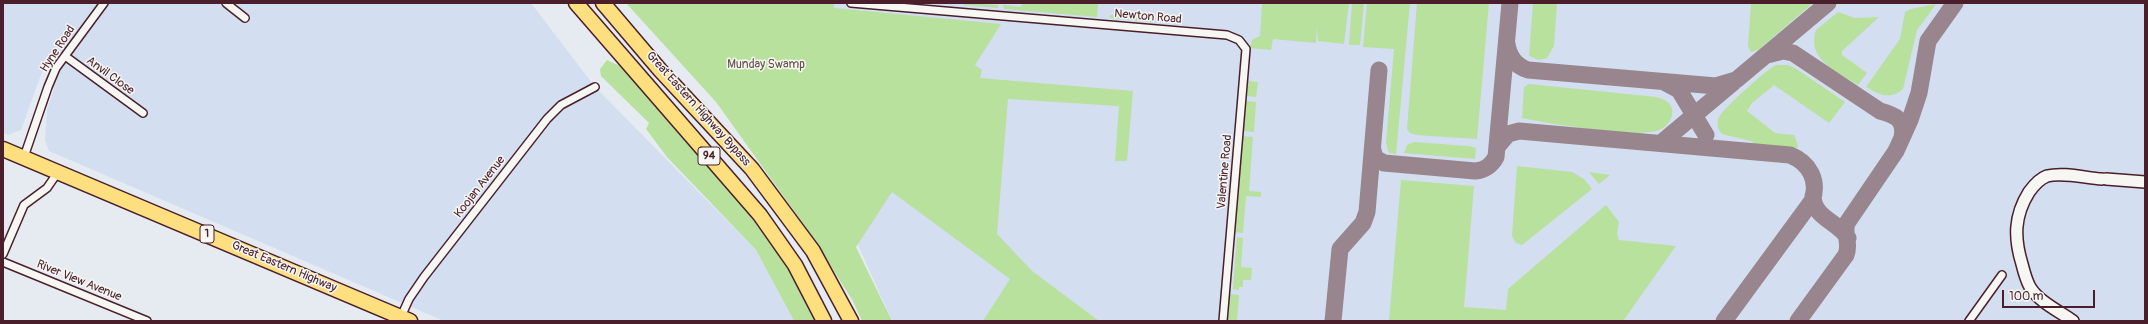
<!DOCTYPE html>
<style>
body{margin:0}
#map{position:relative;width:2148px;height:324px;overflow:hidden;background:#e6ebf1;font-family:Pangolin,sans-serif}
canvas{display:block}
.frame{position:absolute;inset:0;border:4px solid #4a1f2b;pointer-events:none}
.scale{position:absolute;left:2002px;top:290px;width:93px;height:18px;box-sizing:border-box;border:2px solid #4a1f2b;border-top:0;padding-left:5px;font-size:12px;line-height:14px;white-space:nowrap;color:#4a1f2b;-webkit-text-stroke:3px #f6f6f2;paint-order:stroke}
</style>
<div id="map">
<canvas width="2148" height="324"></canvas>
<div class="frame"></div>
<div class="scale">100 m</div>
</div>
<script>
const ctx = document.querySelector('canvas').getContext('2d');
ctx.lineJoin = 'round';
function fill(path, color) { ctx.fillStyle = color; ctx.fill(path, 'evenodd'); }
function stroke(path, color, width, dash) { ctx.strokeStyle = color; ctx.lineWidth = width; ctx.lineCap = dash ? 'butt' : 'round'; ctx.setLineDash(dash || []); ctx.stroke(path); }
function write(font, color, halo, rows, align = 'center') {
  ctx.font = font + ' Pangolin,sans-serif'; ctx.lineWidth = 3; ctx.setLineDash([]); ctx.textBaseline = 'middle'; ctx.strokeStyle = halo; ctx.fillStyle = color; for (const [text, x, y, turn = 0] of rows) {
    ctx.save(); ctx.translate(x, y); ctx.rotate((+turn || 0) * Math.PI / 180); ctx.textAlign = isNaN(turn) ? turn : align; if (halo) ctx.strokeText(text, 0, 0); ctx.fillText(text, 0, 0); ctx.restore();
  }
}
const built = new Path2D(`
 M 3,3 L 531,3 L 595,87 L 756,250 L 794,321 L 444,321 L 49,151 L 45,140 L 47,110 L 60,71 L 56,68 L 43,69 L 21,130 L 8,135 L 3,132 Z
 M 826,3 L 2145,3 L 2145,321 L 892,321 L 858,245 L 809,196 Z`);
const green = new Path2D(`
 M 626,3 L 834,3 L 834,8 L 1001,24 L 975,65 L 982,70 L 980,78 L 1133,91 L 1127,161 L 1115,161 L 1119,106 L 1008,99 L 997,234 L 1032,271 L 1099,321 L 983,321 L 1010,279 L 892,192 L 856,247 L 892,321 L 862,321 L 853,301 L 807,229 L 716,102 Z
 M 965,3 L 998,5 L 998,8 L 964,5 Z
 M 1022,3 L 1098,3 L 1097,17 L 1004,9 L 1003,5 L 1021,7 Z
 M 1262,3 L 1349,3 L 1344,44 L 1318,41 L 1317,27 L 1316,43 L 1273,39 L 1271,50 L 1250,48 L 1252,40 L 1260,36 Z
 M 1352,3 L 1364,3 L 1360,45 L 1349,45 Z
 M 1367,3 L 1410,3 L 1396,154 L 1389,153 L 1386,143 L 1394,49 L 1363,47 Z
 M 1417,3 L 1489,3 L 1477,139 L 1416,135 L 1410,133 L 1407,129 Z
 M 1533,3 L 1557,3 L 1554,46 L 1547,58 L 1539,60 L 1529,56 Z
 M 1751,3 L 1813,3 L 1758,50 L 1751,52 L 1748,46 Z
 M 1936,4 L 1917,30 L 1903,89 C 1890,100 1880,95 1866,87 L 1900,39 L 1905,12 L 1911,9 Z
 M 1838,12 L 1855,18 L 1879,17 L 1842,51 L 1842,55 L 1867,73 L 1858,85 C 1837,72 1806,59 1816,30 Z
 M 1110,15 L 1154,19 L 1154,22 L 1110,18 Z
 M 607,60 L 620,66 L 724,177 L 782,257 L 818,321 L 794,321 L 756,250 L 667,157 L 646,129 L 649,123 L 601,76 L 600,69 Z
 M 1776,65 L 1788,65 L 1795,68 L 1845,102 L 1829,123 L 1774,85 L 1752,103 L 1747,111 L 1775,133 L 1794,135 L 1798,145 L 1797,148 L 1755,144 L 1751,141 L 1722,134 C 1718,130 1716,123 1719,117 C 1723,109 1768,68 1776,65 Z
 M 1248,81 L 1258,82 L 1256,97 L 1247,96 Z
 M 1529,84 L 1656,97 C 1663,99 1670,101 1672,109 C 1674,118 1667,127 1659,130 C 1638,139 1546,123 1522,118 L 1524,87 Z
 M 1246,101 L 1256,102 L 1254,132 L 1243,131 Z
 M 1242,136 L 1253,137 L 1249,191 L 1261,192 L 1261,197 L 1246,196 L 1243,233 L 1235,232 Z
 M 1414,142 L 1468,146 L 1476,148 L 1475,159 L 1404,153 L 1407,145 Z
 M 1517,166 L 1572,172 L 1584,179 L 1592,189 L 1522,245 L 1516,243 L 1512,236 Z
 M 1589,172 L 1610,175 L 1599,184 Z
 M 1401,180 L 1474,186 L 1464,307 L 1506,310 L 1508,289 L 1606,205 L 1619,222 L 1617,234 L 1619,240 L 1676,246 L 1623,321 L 1389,321 Z
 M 1237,237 L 1243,238 L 1241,267 L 1252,268 L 1251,280 L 1243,280 L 1243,287 L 1239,287 L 1239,290 L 1233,289 Z
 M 1229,294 L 1239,295 L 1237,321 L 1227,321 Z`);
const taxiway = new Path2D(`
 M 1507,44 C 1509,58 1516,66 1528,70 L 1716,86 L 1736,80
 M 1767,55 L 1783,51 L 1793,53 L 1880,111 C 1894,115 1906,119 1902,137
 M 1664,82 L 1679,90 L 1706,135
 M 1661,143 L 1828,3
 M 1497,147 L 1508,134 L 1519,131 L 1790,155 C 1810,163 1819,181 1812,201 L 1724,321
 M 1373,150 L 1375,158 L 1384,163 L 1475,171 C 1485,170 1491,166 1496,157 L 1510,3
 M 1813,196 C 1814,219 1838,221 1848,238
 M 1333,321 L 1340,249 L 1363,223 L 1367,212 L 1379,70
 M 1798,321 L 1846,255 C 1851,243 1843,234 1847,223 L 1896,151 L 1910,120 L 1919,93 L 1928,41 L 1955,3`);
const street = new Path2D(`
 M 226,3 L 245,18
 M 851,3 L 1227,35 L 1239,40 L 1246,49 L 1223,321
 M 65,56 L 143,113
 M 24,157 L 48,87 L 56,68 L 104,3
 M 3,254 L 24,205 L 47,188 L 58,172
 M 3,262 L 147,321
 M 400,319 L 409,299 L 424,277 L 547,119 L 561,105 L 595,87
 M 1969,321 L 2002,275`);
const secondary = new Path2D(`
 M 2106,179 L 2145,182
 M 2073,321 C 2059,311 2039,302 2030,287 C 2026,280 2024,272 2022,264 C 2014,238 2014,216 2029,192 C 2034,185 2039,179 2047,176 C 2063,172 2086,178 2102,179`);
const highway = new Path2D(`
 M 576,3 L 760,215 L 795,265 L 824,321
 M 603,3 L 660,70 L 752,169 L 813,251 L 851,321
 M 3,149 L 410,321`);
const shields = [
 [709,156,22],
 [207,234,14]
];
const shieldNames = [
 ["94",709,156],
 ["1",207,234]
];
const streetNames = [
 ["Newton Road",1148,17,5],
 ["Hyne Road",58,49,-57],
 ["Anvil Close",110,76,36],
 ["Great Eastern Highway Bypass",698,109,48],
 ["Valentine Road",1225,172,-85],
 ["Koojan Avenue",480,187,-52],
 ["Great Eastern Highway",284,267,23],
 ["River View Avenue",79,281,22]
];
const parkNames = [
 ["Munday Swamp",766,65]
];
fill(built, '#d3def0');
fill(green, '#b7e19d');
stroke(taxiway, '#98858e', 17);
stroke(street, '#4a1f2b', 10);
stroke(secondary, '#4a1f2b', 14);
stroke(highway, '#4a1f2b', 17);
stroke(street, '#f6f6f2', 7);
stroke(secondary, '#f6f6f2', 11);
stroke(highway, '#fedf80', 14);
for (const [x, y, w] of shields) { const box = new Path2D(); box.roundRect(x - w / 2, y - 9, w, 18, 3); ctx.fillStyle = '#f6f6f2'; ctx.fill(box); stroke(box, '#4a1f2b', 1); }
write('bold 11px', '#4a1f2b', null, shieldNames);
write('12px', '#4a1f2b', '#f6f6f2', streetNames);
write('12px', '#655048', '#f6f6f2', parkNames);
</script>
